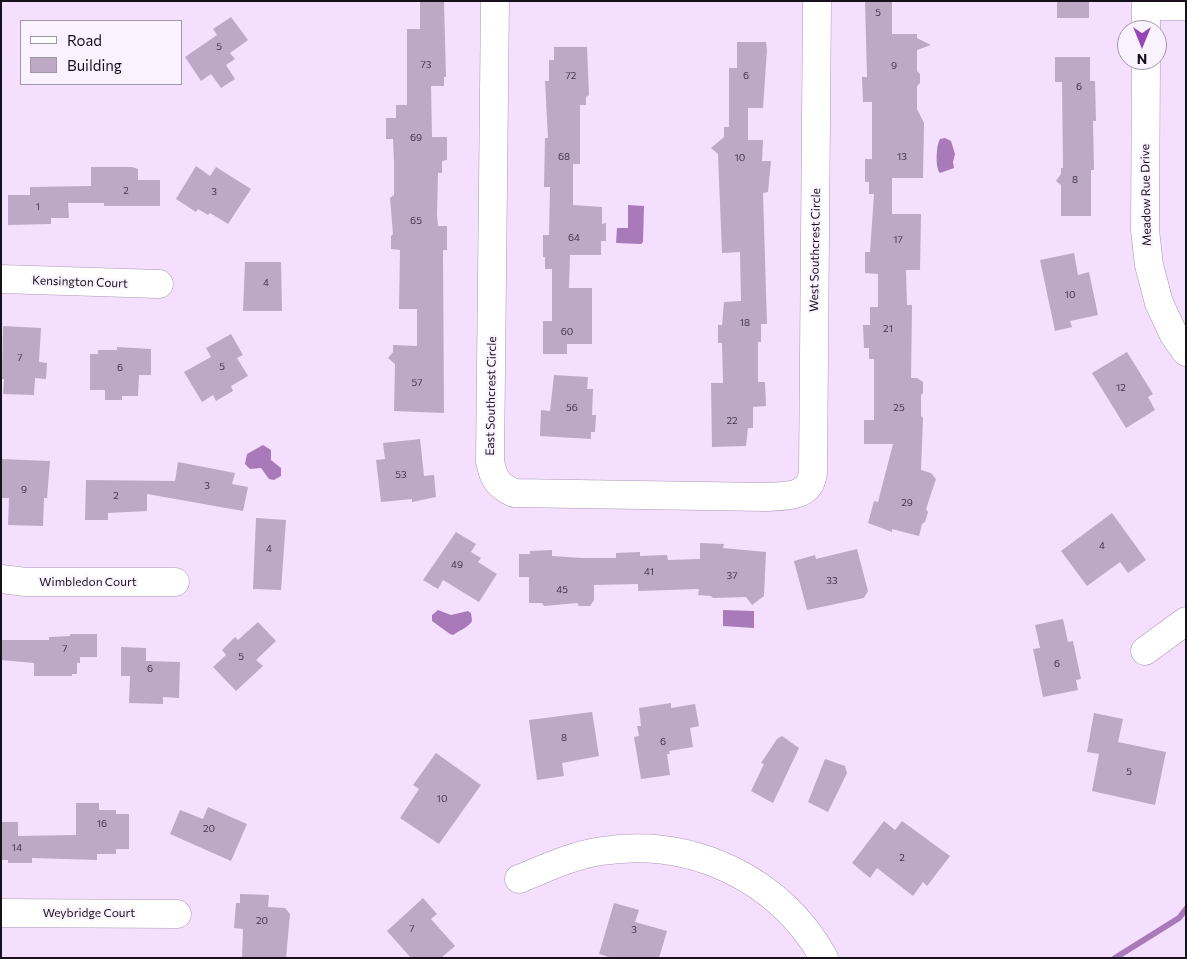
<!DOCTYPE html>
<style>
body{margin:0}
#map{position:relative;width:1187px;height:959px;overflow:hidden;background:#f5dffe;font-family:Commissioner,sans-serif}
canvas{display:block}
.frame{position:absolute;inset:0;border:2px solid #18111b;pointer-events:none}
.legend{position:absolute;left:20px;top:20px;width:162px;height:65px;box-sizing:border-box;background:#faf2fe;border:1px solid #a098a3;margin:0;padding:6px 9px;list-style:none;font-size:15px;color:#18111b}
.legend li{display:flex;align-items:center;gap:10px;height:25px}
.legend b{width:25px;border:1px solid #a098a3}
.north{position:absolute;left:1117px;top:20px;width:50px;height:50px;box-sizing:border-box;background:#faf2fe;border:1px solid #a098a3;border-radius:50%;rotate:180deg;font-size:14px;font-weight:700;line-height:20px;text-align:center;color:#18111b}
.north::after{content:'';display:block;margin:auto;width:18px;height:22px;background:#9746b5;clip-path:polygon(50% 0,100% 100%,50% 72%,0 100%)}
</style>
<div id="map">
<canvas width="1187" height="959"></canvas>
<div class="frame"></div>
<ul class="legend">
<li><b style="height:6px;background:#fff"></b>Road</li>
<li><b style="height:14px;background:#bda8c6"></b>Building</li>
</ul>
<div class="north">N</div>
</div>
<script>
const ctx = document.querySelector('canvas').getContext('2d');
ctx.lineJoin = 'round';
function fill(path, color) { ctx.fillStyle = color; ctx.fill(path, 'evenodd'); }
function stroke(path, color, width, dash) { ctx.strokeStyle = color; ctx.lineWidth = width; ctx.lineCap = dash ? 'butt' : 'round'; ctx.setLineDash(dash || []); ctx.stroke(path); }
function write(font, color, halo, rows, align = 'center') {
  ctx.font = font + ' Commissioner,sans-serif'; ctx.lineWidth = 4; ctx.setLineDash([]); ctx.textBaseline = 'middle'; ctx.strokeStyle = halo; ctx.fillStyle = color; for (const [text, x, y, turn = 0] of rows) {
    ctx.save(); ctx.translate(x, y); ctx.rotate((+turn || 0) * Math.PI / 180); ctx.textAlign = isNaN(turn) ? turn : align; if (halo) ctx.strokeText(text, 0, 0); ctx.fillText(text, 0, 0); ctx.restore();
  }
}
const water = new Path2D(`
 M 945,138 L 951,141 L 955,154 L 953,162 L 954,168 L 940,173 C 935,168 936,146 940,139 Z
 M 628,205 L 644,206 L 643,242 L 641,244 L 616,243 L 617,228 L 628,228 Z
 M 263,445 L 271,450 L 271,460 L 281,468 L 281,476 L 274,480 L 269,479 L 261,468 L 250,469 L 245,464 L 247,454 Z
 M 438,610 L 451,615 L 468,611 L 471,613 L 472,621 C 469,627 460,630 453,635 L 450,634 L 432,621 L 432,615 Z
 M 723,610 L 754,611 L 754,628 L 723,626 Z`);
const stream = new Path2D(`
 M 1115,958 L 1179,918 L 1186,909`);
const building = new Path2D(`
 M 420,1 L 444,1 L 446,77 L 444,77 L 444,86 L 431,86 L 432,137 L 447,137 L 447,160 L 442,161 L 442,173 L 438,173 L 437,216 L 438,226 L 447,226 L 447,250 L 443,250 L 444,413 L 394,411 L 395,364 L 388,358 L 393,352 L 393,345 L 417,346 L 417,309 L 399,309 L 400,250 L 391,249 L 391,236 L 393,234 L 390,198 L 394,195 L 394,163 L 393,139 L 386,139 L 386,118 L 396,118 L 396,105 L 407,105 L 407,29 L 420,29 Z
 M 865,1 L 892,1 L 892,34 L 917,34 L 917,38 L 931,45 L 917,50 L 917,71 L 920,74 L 920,83 L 917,86 L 917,109 L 924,123 L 923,178 L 892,178 L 892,214 L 921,214 L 920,270 L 906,270 L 907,305 L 912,305 L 911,378 L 917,378 L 923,382 L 923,393 L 921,395 L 921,416 L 923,418 L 921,470 L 931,473 L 936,479 L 926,509 L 928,512 L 925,522 L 922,524 L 919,536 L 892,529 L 892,532 L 868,523 L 874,501 L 878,502 L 893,444 L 864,444 L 864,420 L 874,420 L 874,359 L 869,359 L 869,348 L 864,348 L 863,325 L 870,325 L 870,307 L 878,307 L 878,274 L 865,273 L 865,252 L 870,252 L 874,194 L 869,194 L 869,182 L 865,182 L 865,159 L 872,159 L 872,102 L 863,102 L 862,77 L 867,77 Z
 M 1057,1 L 1089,1 L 1089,18 L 1057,18 Z
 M 231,17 L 248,40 L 230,53 L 235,59 L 226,65 L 235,79 L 221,88 L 211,74 L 201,81 L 185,57 L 217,35 L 213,29 Z
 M 737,42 L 766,42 L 767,50 L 763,108 L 748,108 L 748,140 L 763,140 L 762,161 L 771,161 L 768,192 L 763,193 L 767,324 L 761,324 L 761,342 L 758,342 L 758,382 L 765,382 L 766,406 L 753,407 L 753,428 L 748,428 L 746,446 L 712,447 L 711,383 L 723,383 L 722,343 L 718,343 L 718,325 L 722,325 L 724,302 L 741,301 L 740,252 L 722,253 L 718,154 L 711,148 L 724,137 L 724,127 L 729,127 L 729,68 L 737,68 Z
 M 554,47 L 587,47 L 589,95 L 586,97 L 586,105 L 580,105 L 580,164 L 573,164 L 573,205 L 602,207 L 602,224 L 606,223 L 606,241 L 601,241 L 601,255 L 570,255 L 569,288 L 592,288 L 592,344 L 567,344 L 567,354 L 543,354 L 543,321 L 552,321 L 552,269 L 545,269 L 545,257 L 543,257 L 543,235 L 549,235 L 550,187 L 544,187 L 545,138 L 548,138 L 545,81 L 549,81 L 549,60 L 554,60 Z
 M 1055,57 L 1090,57 L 1090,81 L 1095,81 L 1096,121 L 1093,121 L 1094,170 L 1091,170 L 1091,216 L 1061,216 L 1061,185 L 1056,181 L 1061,174 L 1061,168 L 1063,168 L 1062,82 L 1055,82 Z
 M 196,166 L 210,176 L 216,167 L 251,189 L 228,224 L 210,213 L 208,215 L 198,209 L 196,212 L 176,199 Z
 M 91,167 L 132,167 L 138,169 L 138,180 L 160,180 L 160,206 L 104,206 L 104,203 L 68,203 L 69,218 L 51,218 L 51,224 L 8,225 L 8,195 L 30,195 L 30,187 L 91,186 Z
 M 1074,253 L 1078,275 L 1089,272 L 1098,315 L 1070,321 L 1072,327 L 1055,331 L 1040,260 Z
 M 245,262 L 281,262 L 282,311 L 243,311 Z
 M 3,326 L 41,328 L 39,362 L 47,363 L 46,379 L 35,378 L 34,395 L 3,394 L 4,379 L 2,379 Z
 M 231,334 L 243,355 L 237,358 L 248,376 L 231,386 L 233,391 L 216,401 L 213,395 L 202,402 L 184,372 L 211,357 L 206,348 Z
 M 117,347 L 151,349 L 151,375 L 139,375 L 138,396 L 122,396 L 122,400 L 105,400 L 105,390 L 90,390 L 90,354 L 98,354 L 98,350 L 117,350 Z
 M 1127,352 L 1153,394 L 1148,397 L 1155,410 L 1126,428 L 1092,373 Z
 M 554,375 L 588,377 L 587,389 L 593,389 L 592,415 L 596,415 L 595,432 L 591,432 L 591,439 L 540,436 L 541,410 L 550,411 Z
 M 420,439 L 424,476 L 434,475 L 436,497 L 412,502 L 412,499 L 381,502 L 376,460 L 385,459 L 383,443 Z
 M 1,459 L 50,461 L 47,498 L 44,498 L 43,526 L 8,525 L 9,498 L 1,498 Z
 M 178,462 L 235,473 L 232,484 L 248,487 L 243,511 L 147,494 L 147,511 L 108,513 L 108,520 L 85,520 L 86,480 L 175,481 Z
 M 1112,513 L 1146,560 L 1128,573 L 1120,562 L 1087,586 L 1061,551 Z
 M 256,518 L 286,520 L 281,590 L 253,589 Z
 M 456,532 L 476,544 L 471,552 L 481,558 L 478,562 L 497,574 L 479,602 L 443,580 L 438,589 L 423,580 Z
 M 700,543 L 724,544 L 723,548 L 766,552 L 764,596 L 752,605 L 746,597 L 713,598 L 711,596 L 698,595 L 699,589 L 638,591 L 638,584 L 594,585 L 594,600 L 590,606 L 579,606 L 577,603 L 544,606 L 542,603 L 529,603 L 529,577 L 519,577 L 519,554 L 530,554 L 530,551 L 552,550 L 552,556 L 582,558 L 616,558 L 616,553 L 640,552 L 640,556 L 667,555 L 668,560 L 700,559 Z
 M 857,549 L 868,591 L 864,598 L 807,610 L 794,561 L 815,555 L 816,559 Z
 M 1063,619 L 1068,642 L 1073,641 L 1081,679 L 1076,680 L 1078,690 L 1043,697 L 1033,649 L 1040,648 L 1035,625 Z
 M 258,622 L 276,641 L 256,660 L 263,666 L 236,691 L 213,667 L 226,655 L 222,650 L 235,637 L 238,640 Z
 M 70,634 L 97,634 L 97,657 L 80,657 L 80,663 L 77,663 L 77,674 L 72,674 L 72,676 L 34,676 L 34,663 L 1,660 L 1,640 L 49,640 L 49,637 L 70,636 Z
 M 121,647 L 146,648 L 146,661 L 180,662 L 179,698 L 163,697 L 163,704 L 129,703 L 130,676 L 121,676 Z
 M 671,703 L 671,708 L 695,704 L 699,726 L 690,728 L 693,747 L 669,751 L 670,754 L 667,754 L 670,775 L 641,779 L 634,737 L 639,736 L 637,726 L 641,726 L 639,708 Z
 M 592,712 L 599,756 L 562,763 L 564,776 L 537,780 L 529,720 Z
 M 1094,713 L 1123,719 L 1118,742 L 1166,752 L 1155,805 L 1092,791 L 1099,754 L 1087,752 Z
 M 782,736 L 799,748 L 773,803 L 751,791 L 764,764 L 761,763 L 777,739 Z
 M 436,753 L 481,785 L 439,844 L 400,818 L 419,789 L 413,785 Z
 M 825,759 L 845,766 L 847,773 L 828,812 L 808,802 Z
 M 76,803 L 99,803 L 99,810 L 116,810 L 116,814 L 129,814 L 129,849 L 116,849 L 116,854 L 97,854 L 97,860 L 32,858 L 32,863 L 8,863 L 8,860 L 1,860 L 1,822 L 18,822 L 18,836 L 76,835 Z
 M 208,807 L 247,824 L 231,861 L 170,834 L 180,810 L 203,819 Z
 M 884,821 L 895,830 L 902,821 L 950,856 L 927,886 L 923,882 L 913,896 L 877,868 L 870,878 L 852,863 Z
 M 240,894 L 269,895 L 268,907 L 285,908 L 290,914 L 286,958 L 242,958 L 243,929 L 234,928 L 236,903 L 240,903 Z
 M 423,898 L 437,914 L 431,919 L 455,946 L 441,958 L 411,958 L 387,931 Z
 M 614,903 L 639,910 L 635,922 L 667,931 L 659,958 L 612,958 L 599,954 Z`);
const minor = new Path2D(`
 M 495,1 L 490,461 C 493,478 498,486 514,493 L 765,497 C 785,496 810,498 813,473 L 817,1
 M 1146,6 L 1186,6
 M 1146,30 L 1146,1
 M 1146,60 L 1145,230 L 1149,265 L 1159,303 L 1174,335 L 1186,352
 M 1,279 L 159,284
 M 1,579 L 26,582 L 175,582
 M 1145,651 L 1186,621
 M 519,879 C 546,868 573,855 602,851 C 692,837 780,879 824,958
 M 1,913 L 177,914`);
const numberNames = [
 ["5",878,13],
 ["5",219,47],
 ["73",426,65],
 ["9",894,66],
 ["72",571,76],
 ["6",746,76],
 ["6",1079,87],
 ["69",416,138],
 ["68",564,157],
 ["13",902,157],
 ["10",740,158],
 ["8",1075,180],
 ["2",126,191],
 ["3",214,192],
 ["1",38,207],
 ["65",416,221],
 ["64",574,238],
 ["17",898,240],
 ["4",266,283],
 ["10",1070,295],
 ["18",745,323],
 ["21",888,329],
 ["60",567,332],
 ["7",20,358],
 ["5",222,367],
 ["6",120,368],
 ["57",417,383],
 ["12",1121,388],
 ["56",572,408],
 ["25",899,408],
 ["22",732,421],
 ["53",401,475],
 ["3",207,486],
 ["9",24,490],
 ["2",116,496],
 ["29",907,503],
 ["4",1102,546],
 ["4",269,549],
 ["49",457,565],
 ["41",649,572],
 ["37",732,576],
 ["33",832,581],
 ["45",562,590],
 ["7",65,649],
 ["5",241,657],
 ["6",1057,664],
 ["6",150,669],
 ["8",564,738],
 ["6",663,742],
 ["5",1129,772],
 ["10",442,799],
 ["16",102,824],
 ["20",209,829],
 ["14",17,848],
 ["2",902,858],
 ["20",262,921],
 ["7",412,929],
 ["3",634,930]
];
const streetNames = [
 ["Meadow Rue Drive",1146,195,-91],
 ["West Southcrest Circle",815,250,-89],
 ["Kensington Court",80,282,2],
 ["East Southcrest Circle",491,396,-89],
 ["Wimbledon Court",88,582],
 ["Weybridge Court",89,913]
];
fill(water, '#a87aba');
stroke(stream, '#a87aba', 6);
fill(building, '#bda8c6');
stroke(minor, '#ab96b3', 29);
stroke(minor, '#fff', 28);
write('10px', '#413746', null, numberNames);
write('12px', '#18111b', '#faf2fe', streetNames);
</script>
